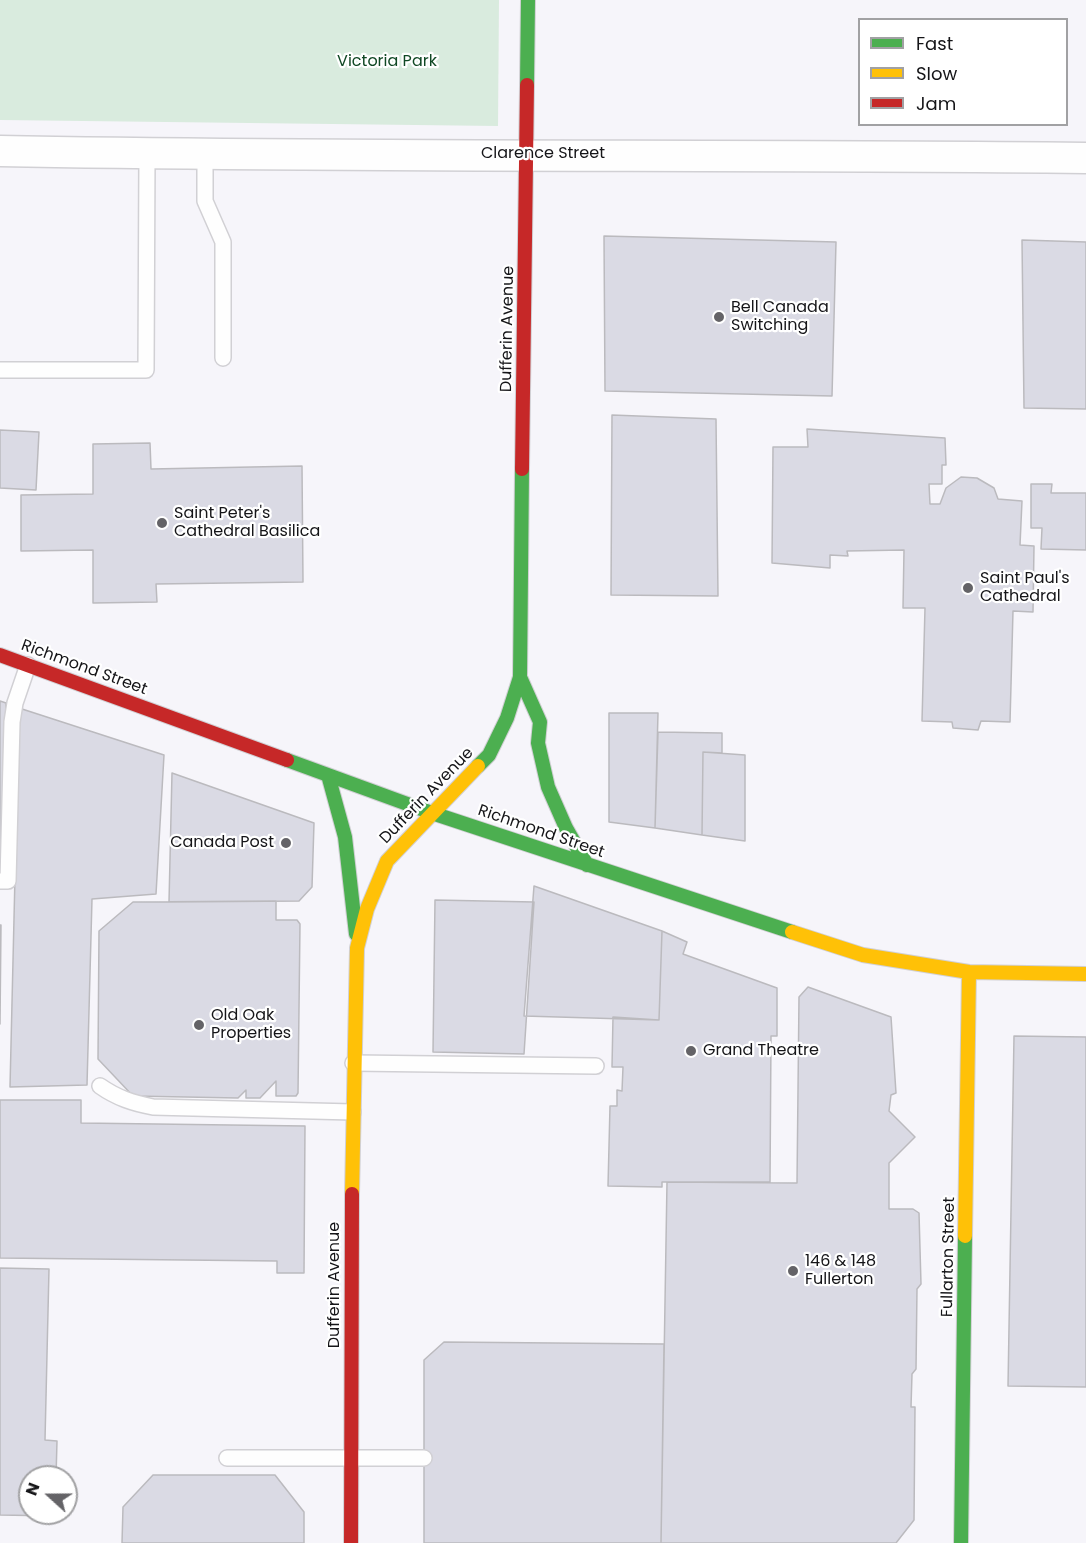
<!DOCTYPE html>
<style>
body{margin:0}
#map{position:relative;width:1086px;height:1543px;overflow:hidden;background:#f6f5fa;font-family:Poppins,sans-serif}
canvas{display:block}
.legend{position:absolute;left:858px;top:18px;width:210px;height:108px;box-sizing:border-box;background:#fff;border:2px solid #a1a1a3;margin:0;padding:8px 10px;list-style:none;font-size:18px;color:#151518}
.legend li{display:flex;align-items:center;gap:12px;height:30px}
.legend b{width:30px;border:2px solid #a1a1a3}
.north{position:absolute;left:18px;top:1465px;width:60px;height:60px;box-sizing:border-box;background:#fff;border:2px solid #a1a1a3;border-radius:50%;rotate:291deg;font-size:16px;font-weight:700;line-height:24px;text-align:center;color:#151518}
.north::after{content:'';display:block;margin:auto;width:21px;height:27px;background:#646367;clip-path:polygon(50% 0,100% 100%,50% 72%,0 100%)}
</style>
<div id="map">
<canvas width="1086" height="1543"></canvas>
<ul class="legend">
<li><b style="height:8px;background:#4caf50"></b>Fast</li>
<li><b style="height:8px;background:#ffc107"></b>Slow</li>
<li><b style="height:8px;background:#c62828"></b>Jam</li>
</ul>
<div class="north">N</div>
</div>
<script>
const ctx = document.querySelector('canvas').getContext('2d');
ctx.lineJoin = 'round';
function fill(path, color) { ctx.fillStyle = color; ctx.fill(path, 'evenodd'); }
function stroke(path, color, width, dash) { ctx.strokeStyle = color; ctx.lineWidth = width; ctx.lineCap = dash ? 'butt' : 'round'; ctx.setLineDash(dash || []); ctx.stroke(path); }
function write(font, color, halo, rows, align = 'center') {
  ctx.font = font + ' Poppins,sans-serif'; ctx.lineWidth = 4.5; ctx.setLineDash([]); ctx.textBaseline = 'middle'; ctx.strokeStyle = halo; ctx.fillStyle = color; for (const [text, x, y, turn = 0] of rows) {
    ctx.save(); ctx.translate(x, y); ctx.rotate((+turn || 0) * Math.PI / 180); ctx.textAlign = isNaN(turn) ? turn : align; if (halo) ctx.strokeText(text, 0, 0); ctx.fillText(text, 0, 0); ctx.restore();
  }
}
const green = new Path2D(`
 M 0,0 L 499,0 L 498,126 L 0,120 Z`);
const building = new Path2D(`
 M 604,236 L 836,242 L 832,396 L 605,391 Z
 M 1022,240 L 1086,242 L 1086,409 L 1024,408 Z
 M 612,415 L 716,419 L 718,596 L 611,595 Z
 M 807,429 L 945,438 L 946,465 L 942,465 L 942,484 L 929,484 L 930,504 L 940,504 L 946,488 L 961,477 L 977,478 L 994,488 L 998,499 L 1022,501 L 1020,545 L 1034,546 L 1033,612 L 1013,611 L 1010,722 L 981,721 L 978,730 L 953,728 L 952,722 L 922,721 L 925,608 L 903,608 L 904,550 L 847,551 L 848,556 L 830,555 L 830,568 L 772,563 L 773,447 L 808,447 Z
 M 0,430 L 39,432 L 36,490 L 0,488 Z
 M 150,443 L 151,469 L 302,466 L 303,582 L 156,584 L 157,602 L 93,603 L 93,550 L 21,551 L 21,495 L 93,494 L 93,444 Z
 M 1031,484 L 1052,484 L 1051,493 L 1086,493 L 1086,550 L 1041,549 L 1042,528 L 1031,528 Z
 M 0,701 L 6,703 L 2,865 L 0,865 Z
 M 19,708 L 164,755 L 156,894 L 92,899 L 87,1085 L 10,1087 Z
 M 609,713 L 658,713 L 655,828 L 609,822 Z
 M 658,732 L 722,733 L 722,753 L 703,752 L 702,835 L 655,828 Z
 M 703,752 L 745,755 L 745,841 L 702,835 Z
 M 172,773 L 314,823 L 312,887 L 299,901 L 169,902 Z
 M 534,886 L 662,931 L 659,1020 L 524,1016 Z
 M 435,900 L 534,902 L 524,1054 L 433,1052 Z
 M 276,901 L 276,920 L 297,920 L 300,924 L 298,1093 L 296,1096 L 276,1096 L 276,1081 L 260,1098 L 246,1098 L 246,1090 L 238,1098 L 133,1096 L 98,1059 L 99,931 L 133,902 Z
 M 0,925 L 1,925 L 0,1024 Z
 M 662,931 L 687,942 L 683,954 L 777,988 L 777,1036 L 771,1036 L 770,1182 L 662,1182 L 662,1187 L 608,1186 L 610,1106 L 617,1106 L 617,1090 L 622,1091 L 623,1067 L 612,1067 L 613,1017 L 659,1020 Z
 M 808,987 L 891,1017 L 896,1093 L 891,1095 L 889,1111 L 915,1137 L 889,1163 L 889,1209 L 913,1209 L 919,1213 L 921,1284 L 917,1289 L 916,1369 L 912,1374 L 911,1407 L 915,1407 L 914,1520 L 896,1543 L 661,1543 L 667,1182 L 797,1183 L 799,997 Z
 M 1014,1036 L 1086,1037 L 1086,1387 L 1008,1386 Z
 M 0,1100 L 81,1100 L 81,1123 L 305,1126 L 304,1273 L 277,1273 L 277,1261 L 0,1258 Z
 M 0,1268 L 49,1269 L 45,1440 L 57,1441 L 56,1477 L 30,1477 L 30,1513 L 56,1513 L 56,1516 L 0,1515 Z
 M 444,1342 L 664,1344 L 661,1543 L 424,1543 L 424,1360 Z
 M 153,1475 L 275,1475 L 304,1512 L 304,1543 L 122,1543 L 123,1507 Z`);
const lane = new Path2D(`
 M 205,155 L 205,201 L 223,242 L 223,358
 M 0,370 L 146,370 L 147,153
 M 0,881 L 8,881 L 12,722 L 15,703 L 28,665
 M 353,1063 L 596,1066
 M 100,1086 C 117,1098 133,1103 153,1107 L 353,1112
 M 227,1458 L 424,1458`);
const street = new Path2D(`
 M 0,151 C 362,158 724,154 1086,158`);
const fast = new Path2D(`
 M 527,85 L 528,0
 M 520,677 L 540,722 L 538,743 L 548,787 L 566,828 L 587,865
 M 287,760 L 432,813 L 792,932
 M 478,766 L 489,755 L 507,718 L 520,677 L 522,469
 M 328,775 L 345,837 L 356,934
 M 961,1543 L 965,1236`);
const slow = new Path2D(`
 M 792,932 L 863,955 L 969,972 L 1086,974
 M 352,1194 L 357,948 L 367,909 L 387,861 L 478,766
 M 965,1236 L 969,972`);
const jam = new Path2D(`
 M 522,469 L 527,85
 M 0,655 L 287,760
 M 351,1543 L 352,1194`);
const markers = [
 [719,317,6,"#646367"],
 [162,523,6,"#646367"],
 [968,588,6,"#646367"],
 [286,843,6,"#646367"],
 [199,1025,6,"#646367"],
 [691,1051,6,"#646367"],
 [793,1271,6,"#646367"]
];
const parkNames = [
 ["Victoria Park",387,62]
];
const streetNames = [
 ["Clarence Street",543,154],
 ["Dufferin Avenue",508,329,-89],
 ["Richmond Street",84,668,20],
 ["Dufferin Avenue",427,796,-46],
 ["Richmond Street",541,832,19],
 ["Fullarton Street",949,1257,-89],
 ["Dufferin Avenue",335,1285,-90]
];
const poiNames = [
 ["Bell Canada",731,308],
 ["Switching",731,326],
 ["Saint Peter's",174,514],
 ["Cathedral Basilica",174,532],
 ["Saint Paul's",980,579],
 ["Cathedral",980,597],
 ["Canada Post",274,843,"right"],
 ["Old Oak",211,1016],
 ["Properties",211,1034],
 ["Grand Theatre",703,1051],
 ["146 & 148",805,1262],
 ["Fullerton",805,1280]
];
fill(green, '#d9ebde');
fill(building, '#dadae4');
stroke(building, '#bbbabe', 1.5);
stroke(lane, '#d1d0d4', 18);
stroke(street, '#d1d0d4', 33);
stroke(fast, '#d1d0d4', 16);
stroke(slow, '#d1d0d4', 16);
stroke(jam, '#d1d0d4', 16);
stroke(lane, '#fefefe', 15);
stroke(street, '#fefefe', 30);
stroke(fast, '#4caf50', 14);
stroke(slow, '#ffc107', 14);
stroke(jam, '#c62828', 14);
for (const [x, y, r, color] of markers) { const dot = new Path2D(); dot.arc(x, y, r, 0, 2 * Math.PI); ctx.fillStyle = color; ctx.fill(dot); stroke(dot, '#fff', 2); }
write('16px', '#104824', '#fff', parkNames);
write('16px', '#151518', '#fff', streetNames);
write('16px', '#151518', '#fff', poiNames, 'left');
</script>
